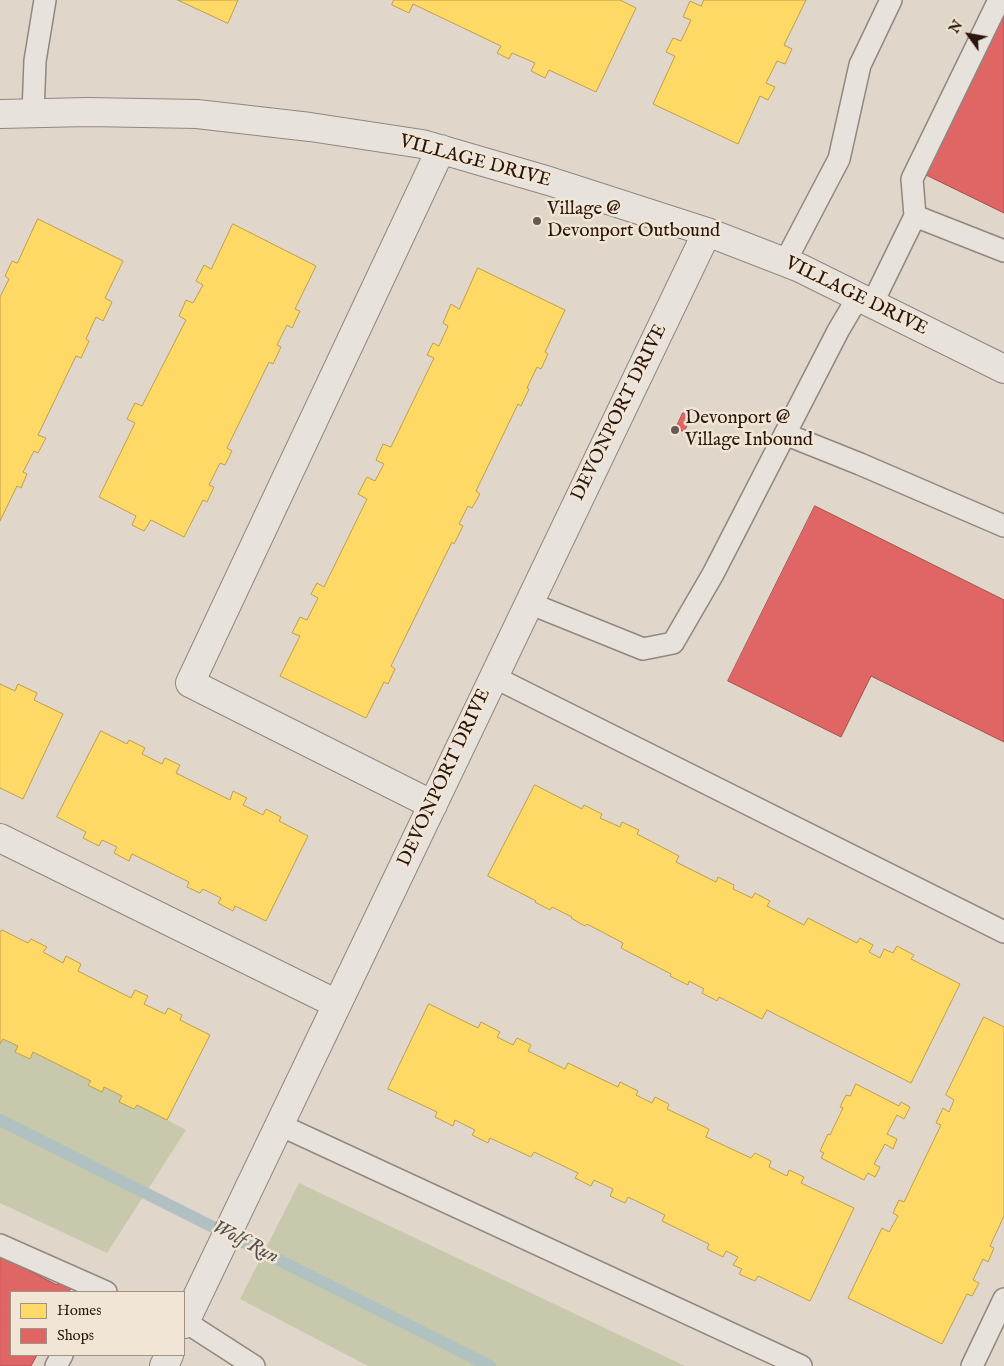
<!DOCTYPE html>
<style>
body{margin:0}
#map{position:relative;width:1004px;height:1366px;overflow:hidden;background:#e0d6c9;font-family:"IM FELL English",serif}
canvas{display:block}
.legend{position:absolute;left:10px;top:1291px;width:175px;height:65px;box-sizing:border-box;background:#f1e5d6;border:1px solid #a19285;margin:0;padding:6px 9px;list-style:none;font-size:15px;color:#2a160b}
.legend li{display:flex;align-items:center;gap:10px;height:25px}
.legend b{width:25px;border:1px solid #a19285}
.north{position:absolute;left:944px;top:10px;width:50px;height:50px;-webkit-text-stroke:4px #f1e5d6;paint-order:stroke;rotate:302deg;font-size:14px;font-weight:700;line-height:20px;text-align:center;color:#2a160b}
.north::after{content:'';display:block;margin:auto;width:18px;height:22px;background:#2a160b;clip-path:polygon(50% 0,100% 100%,50% 72%,0 100%)}
</style>
<div id="map">
<canvas width="1004" height="1366"></canvas>
<ul class="legend">
<li><b style="height:14px;background:#ffd966"></b>Homes</li>
<li><b style="height:14px;background:#e06666"></b>Shops</li>
</ul>
<div class="north">N</div>
</div>
<script>
const ctx = document.querySelector('canvas').getContext('2d');
ctx.lineJoin = 'round';
function fill(path, color) { ctx.fillStyle = color; ctx.fill(path, 'evenodd'); }
function stroke(path, color, width, dash) { ctx.strokeStyle = color; ctx.lineWidth = width; ctx.lineCap = dash ? 'butt' : 'round'; ctx.setLineDash(dash || []); ctx.stroke(path); }
function write(font, color, halo, rows, align = 'center') {
  ctx.font = font + ' "IM FELL English",serif'; ctx.lineWidth = 5; ctx.setLineDash([]); ctx.textBaseline = 'middle'; ctx.strokeStyle = halo; ctx.fillStyle = color; for (const [text, x, y, turn = 0] of rows) {
    ctx.save(); ctx.translate(x, y); ctx.rotate((+turn || 0) * Math.PI / 180); ctx.textAlign = isNaN(turn) ? turn : align; if (halo) ctx.strokeText(text, 0, 0); ctx.fillText(text, 0, 0); ctx.restore();
  }
}
const green = new Path2D(`
 M 0,1031 L 186,1130 L 107,1253 L 0,1203 Z
 M 299,1183 L 685,1366 L 368,1366 L 240,1299 Z`);
const homes = new Path2D(`
 M 178,0 L 238,0 L 228,23 Z
 M 394,0 L 620,0 L 636,8 L 596,92 L 549,70 L 545,78 L 531,71 L 535,63 L 512,53 L 509,59 L 497,53 L 501,46 L 413,4 L 409,13 L 392,5 Z
 M 704,0 L 806,0 L 784,45 L 792,49 L 785,64 L 777,61 L 766,83 L 775,87 L 768,100 L 760,96 L 738,144 L 653,104 L 675,56 L 666,52 L 673,38 L 681,41 L 691,20 L 683,17 L 690,1 L 701,6 Z
 M 38,219 L 123,261 L 105,298 L 112,302 L 103,321 L 96,317 L 86,339 L 89,341 L 81,358 L 76,356 L 38,435 L 46,438 L 38,453 L 34,451 L 23,472 L 27,474 L 21,488 L 17,486 L 0,521 L 0,297 L 9,279 L 5,276 L 12,261 L 17,263 Z
 M 233,224 L 316,266 L 295,309 L 300,311 L 292,328 L 287,325 L 277,345 L 281,347 L 273,364 L 269,362 L 227,448 L 232,451 L 225,465 L 220,463 L 209,485 L 214,487 L 207,502 L 203,500 L 184,537 L 151,520 L 144,531 L 132,525 L 136,516 L 99,497 L 135,423 L 127,419 L 135,403 L 142,406 L 186,320 L 179,316 L 186,300 L 193,303 L 203,285 L 196,281 L 204,265 L 211,269 Z
 M 478,268 L 565,310 L 545,352 L 548,354 L 541,369 L 537,367 L 527,388 L 529,389 L 521,406 L 518,404 L 476,491 L 480,494 L 472,508 L 468,506 L 459,524 L 463,526 L 454,544 L 452,542 L 391,666 L 395,669 L 388,684 L 384,682 L 366,718 L 280,676 L 300,636 L 292,633 L 300,617 L 307,620 L 318,598 L 311,594 L 317,583 L 324,587 L 367,499 L 358,494 L 367,477 L 375,481 L 384,464 L 376,460 L 383,444 L 391,447 L 434,358 L 427,355 L 433,343 L 439,346 L 448,326 L 443,323 L 451,304 L 459,309 Z
 M 0,684 L 15,691 L 18,684 L 37,693 L 34,700 L 63,714 L 23,799 L 0,788 Z
 M 101,731 L 127,744 L 129,740 L 145,748 L 142,754 L 162,764 L 165,758 L 180,765 L 176,773 L 230,800 L 233,791 L 247,798 L 243,805 L 263,815 L 266,809 L 281,817 L 279,821 L 308,836 L 266,921 L 235,906 L 233,911 L 218,903 L 221,898 L 203,889 L 200,893 L 187,887 L 189,882 L 132,854 L 129,861 L 114,853 L 117,847 L 102,840 L 99,846 L 83,838 L 86,832 L 57,817 Z
 M 535,785 L 582,809 L 584,805 L 602,814 L 600,818 L 620,827 L 622,822 L 639,830 L 637,834 L 679,856 L 676,862 L 716,882 L 718,877 L 734,885 L 733,889 L 752,898 L 755,893 L 770,901 L 767,906 L 804,925 L 808,918 L 857,943 L 860,938 L 873,945 L 869,952 L 880,958 L 884,949 L 893,953 L 897,946 L 914,955 L 911,959 L 960,984 L 911,1083 L 767,1010 L 762,1019 L 719,997 L 717,1001 L 702,993 L 704,989 L 689,981 L 688,985 L 670,976 L 671,974 L 621,948 L 623,943 L 587,924 L 585,926 L 571,918 L 572,917 L 552,907 L 550,910 L 535,902 L 536,901 L 488,876 Z
 M 2,930 L 28,943 L 31,939 L 47,947 L 43,952 L 63,963 L 66,956 L 81,964 L 78,971 L 131,998 L 135,990 L 148,996 L 144,1004 L 165,1014 L 168,1008 L 182,1015 L 180,1020 L 210,1035 L 167,1120 L 137,1105 L 134,1109 L 119,1102 L 122,1096 L 104,1087 L 102,1092 L 88,1085 L 91,1081 L 33,1052 L 30,1059 L 15,1052 L 18,1046 L 3,1039 L 0,1044 L 0,933 Z
 M 429,1004 L 478,1028 L 481,1022 L 500,1032 L 497,1037 L 513,1045 L 517,1038 L 531,1045 L 528,1051 L 565,1069 L 568,1063 L 618,1087 L 620,1082 L 638,1091 L 636,1095 L 652,1103 L 655,1097 L 669,1104 L 667,1109 L 709,1129 L 706,1137 L 751,1158 L 755,1153 L 771,1161 L 769,1167 L 787,1176 L 789,1170 L 804,1177 L 801,1183 L 854,1208 L 810,1301 L 758,1276 L 755,1281 L 739,1274 L 742,1269 L 733,1265 L 738,1257 L 726,1251 L 723,1257 L 707,1249 L 709,1244 L 662,1221 L 665,1215 L 628,1197 L 625,1203 L 610,1196 L 613,1189 L 594,1180 L 591,1186 L 575,1178 L 578,1173 L 534,1152 L 531,1157 L 490,1138 L 488,1143 L 472,1135 L 475,1130 L 455,1120 L 453,1126 L 435,1117 L 437,1112 L 388,1089 Z
 M 984,1017 L 1004,1027 L 1004,1216 L 990,1246 L 994,1248 L 988,1262 L 983,1259 L 973,1280 L 979,1283 L 972,1296 L 967,1294 L 942,1344 L 848,1298 L 882,1228 L 889,1232 L 898,1216 L 893,1213 L 899,1200 L 904,1202 L 941,1125 L 936,1123 L 943,1108 L 949,1112 L 954,1100 L 946,1095 Z
 M 856,1084 L 899,1106 L 901,1102 L 910,1107 L 904,1119 L 897,1115 L 887,1134 L 897,1139 L 893,1149 L 885,1144 L 874,1164 L 880,1167 L 875,1177 L 868,1173 L 864,1180 L 821,1158 L 824,1153 L 820,1151 L 828,1134 L 830,1135 L 843,1108 L 840,1107 L 846,1095 L 850,1096 Z`);
const shops = new Path2D(`
 M 1004,4 L 1004,213 L 922,173 Z
 M 683,413 L 691,417 L 684,432 L 676,428 Z
 M 815,506 L 1004,600 L 1004,742 L 871,676 L 841,737 L 728,681 Z
 M 0,1256 L 57,1285 L 59,1281 L 71,1288 L 69,1292 L 11,1292 L 11,1355 L 37,1355 L 31,1366 L 0,1366 Z`);
const stream = new Path2D(`
 M 0,1120 L 490,1366`);
const lane = new Path2D(`
 M 33,113 L 35,61 L 45,0
 M 915,216 L 912,179 L 999,0
 M 785,262 L 839,159 L 860,65 L 891,0
 M 872,304 L 915,216 L 1004,251
 M 785,434 L 860,464 L 1004,526
 M 529,603 L 643,649 L 673,643 L 713,574 L 838,331 L 858,297
 M 494,677 L 1004,932
 M 280,1125 L 801,1366
 M 0,1245 L 106,1292
 M 184,1321 L 254,1366
 M 56,1366 L 62,1355
 M 972,1366 L 1004,1299`);
const street = new Path2D(`
 M 0,114 L 88,112 L 197,114 L 310,127 L 422,144 L 549,181 L 707,232 L 746,247 L 800,268 L 1004,369
 M 433,805 L 190,683 L 441,149
 M 0,838 L 337,1004
 M 184,1324 L 707,232
 M 164,1366 L 169,1355`);
const markers = [
 [537,221,5,"#6a594e"],
 [675,430,5,"#6a594e"]
];
const streetNames = [
 ["VILLAGE DRIVE",475,162,15],
 ["VILLAGE DRIVE",856,297,26],
 ["DEVONPORT DRIVE",620,413,-64],
 ["DEVONPORT DRIVE",445,778,-65]
];
const poiNames = [
 ["Village @",547,210],
 ["Devonport Outbound",547,232],
 ["Devonport @",685,419],
 ["Village Inbound",685,441]
];
const waterNames = [
 ["Wolf Run",245,1243,27]
];
fill(green, '#c8c9ac');
fill(homes, '#ffd966');
stroke(homes, '#bf9e4b', 1);
fill(shops, '#e06666');
stroke(shops, '#a94e4b', 1);
stroke(stream, '#b1c0c1', 12);
stroke(lane, '#90887f', 24);
stroke(street, '#90887f', 30);
stroke(lane, '#e7e2dc', 21);
stroke(street, '#e7e2dc', 28);
for (const [x, y, r, color] of markers) { const dot = new Path2D(); dot.arc(x, y, r, 0, 2 * Math.PI); ctx.fillStyle = color; ctx.fill(dot); stroke(dot, '#f1e5d6', 2); }
write('19px', '#2a160b', '#f1e5d6', streetNames);
write('19px', '#2a160b', '#f1e5d6', poiNames, 'left');
write('italic 20px', '#524e4a', '#f1e5d6', waterNames);
</script>
